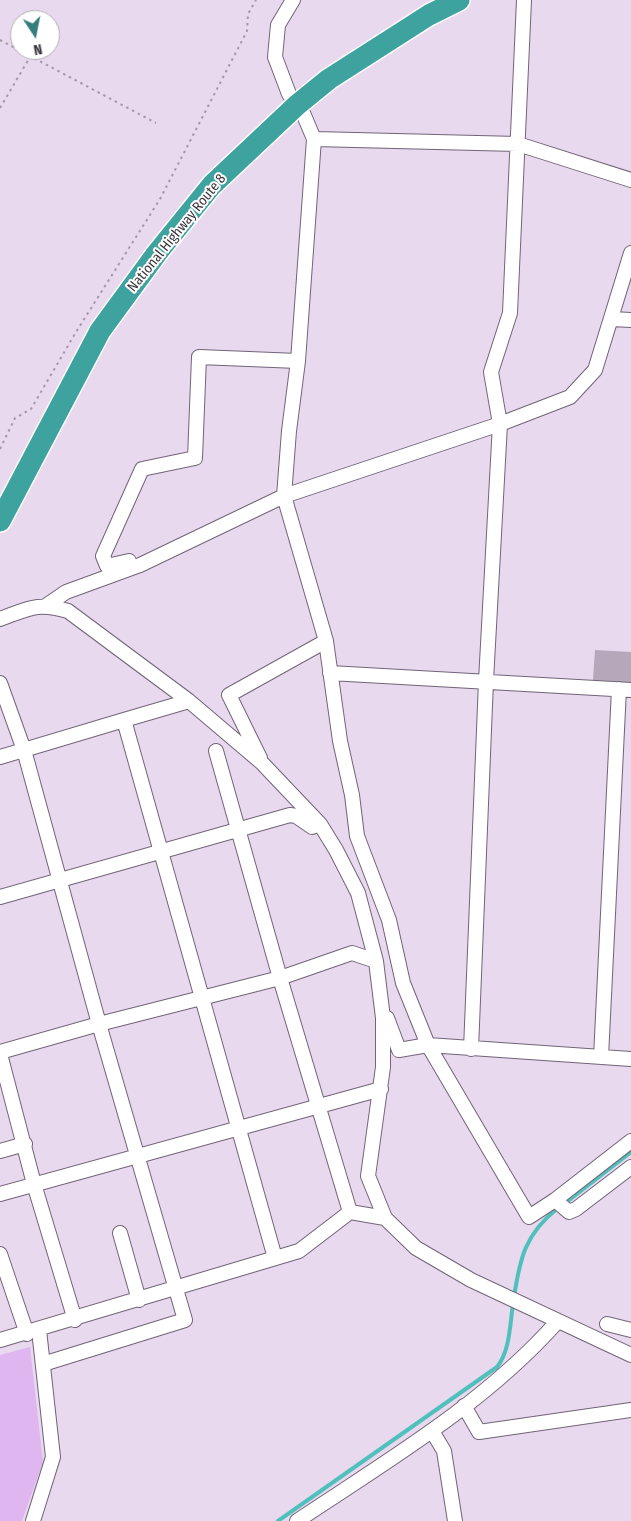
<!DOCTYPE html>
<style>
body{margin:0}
#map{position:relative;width:631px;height:1521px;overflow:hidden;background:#e8d9ee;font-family:"Fira Sans Condensed",sans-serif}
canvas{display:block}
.north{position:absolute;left:10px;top:10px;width:50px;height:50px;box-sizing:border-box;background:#fff;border:1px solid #b0aeb1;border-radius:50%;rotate:169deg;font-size:14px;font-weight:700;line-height:20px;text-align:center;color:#3a343d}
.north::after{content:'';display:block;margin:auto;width:18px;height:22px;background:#357e7b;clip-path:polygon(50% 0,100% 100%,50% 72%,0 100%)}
</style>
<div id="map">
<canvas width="631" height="1521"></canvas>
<div class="north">N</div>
</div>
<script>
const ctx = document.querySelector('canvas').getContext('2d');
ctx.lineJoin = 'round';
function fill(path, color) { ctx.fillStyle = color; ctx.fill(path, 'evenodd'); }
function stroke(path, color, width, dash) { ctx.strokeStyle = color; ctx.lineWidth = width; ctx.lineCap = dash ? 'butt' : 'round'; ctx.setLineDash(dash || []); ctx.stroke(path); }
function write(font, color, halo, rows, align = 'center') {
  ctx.font = font + ' "Fira Sans Condensed",sans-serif'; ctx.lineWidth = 4; ctx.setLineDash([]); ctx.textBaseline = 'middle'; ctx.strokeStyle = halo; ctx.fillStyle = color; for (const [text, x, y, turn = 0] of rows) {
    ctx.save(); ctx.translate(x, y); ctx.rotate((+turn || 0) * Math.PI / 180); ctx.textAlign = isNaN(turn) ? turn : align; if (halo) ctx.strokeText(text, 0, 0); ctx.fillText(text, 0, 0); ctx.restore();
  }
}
const green = new Path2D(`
 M 30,1347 L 43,1462 L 22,1521 L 0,1521 L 0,1355 Z`);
const shadow = new Path2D(`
 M 631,653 L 631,690 L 604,689 L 595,680 Z`);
const stream = new Path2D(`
 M 564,1204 L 631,1152
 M 514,1297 C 520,1258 525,1234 558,1208
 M 278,1521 L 497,1367 C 510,1351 510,1324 513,1304`);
const building = new Path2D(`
 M 595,650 L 631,652 L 631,682 L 593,680 Z`);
const path = new Path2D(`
 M 0,40 L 156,123
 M 0,108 L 30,57
 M 0,449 L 15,418 L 31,409 L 76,332 L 160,199 L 247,31 L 248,14 L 256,0`);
const minor = new Path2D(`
 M 293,0 L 278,25 L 275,57 L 289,94 L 303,113 L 314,139 L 298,361 L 289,431 L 284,496 L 326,641 L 340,741 L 352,795 L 357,836 L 389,920 L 403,983 L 428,1045 L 631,1059
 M 314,139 L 518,144 L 631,180
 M 612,319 L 631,320
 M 129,561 L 107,566 L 103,556 L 142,469 L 195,458 L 199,357 L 298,361
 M 47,605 L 66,592 L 140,565 L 284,496 L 500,424 L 570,397 L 595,370 L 631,253
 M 0,619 C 30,608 37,602 68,611 L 189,701 L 262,763 L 320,824 L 336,850 L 358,893 L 376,961 L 383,1018 L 383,1067 L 368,1176 L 385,1218 L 416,1248 L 471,1280 L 631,1355
 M 330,673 L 631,690
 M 0,683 L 24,750 L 99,1024 L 185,1320 L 43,1364
 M 124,720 L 189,701
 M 216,751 L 280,978 L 350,1212
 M 0,757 L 124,720 L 275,1258
 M 260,758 L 229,695 L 326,641
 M 0,897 L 290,815 L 296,816 L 312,827 L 320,824
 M 387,1018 L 399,1050 L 428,1045 L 529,1217 L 555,1200 L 631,1141
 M 471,1049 L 486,681 L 500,424 L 491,372 L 510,313 L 524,0
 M 0,1052 L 99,1024 L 280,978 L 352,953 L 376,961
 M 0,1054 L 34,1184 L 75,1320
 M 601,1057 L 619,689
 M 0,1151 L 25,1144
 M 0,1194 L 381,1089
 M 555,1200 L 569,1212 L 576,1209 L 631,1167
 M 120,1233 L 139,1300
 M 0,1254 L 27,1334
 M 607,1324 L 631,1330
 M 0,1340 L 299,1251 L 350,1212 L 385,1218
 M 464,1406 L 479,1432 L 631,1410
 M 432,1431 L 444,1451 L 455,1521
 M 33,1521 L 53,1457 L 39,1330
 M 297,1521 C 387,1461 484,1404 557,1322`);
const highway = new Path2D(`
 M 0,521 L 100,331 L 157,253 L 212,185 L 297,105 L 329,79 L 429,15 L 459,0`);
const streetNames = [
 ["National Highway Route 8",177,233,-51]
];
fill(green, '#dfb6ef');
fill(shadow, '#0003');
stroke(stream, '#50c0bc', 4);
fill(building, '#b6a7bb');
stroke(minor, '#726477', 16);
stroke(highway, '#fff', 24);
stroke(path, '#a599a9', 2, [2.5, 4]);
stroke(minor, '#fff', 14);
stroke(highway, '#3ea29f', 21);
write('14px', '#3a343d', '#fff', streetNames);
</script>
